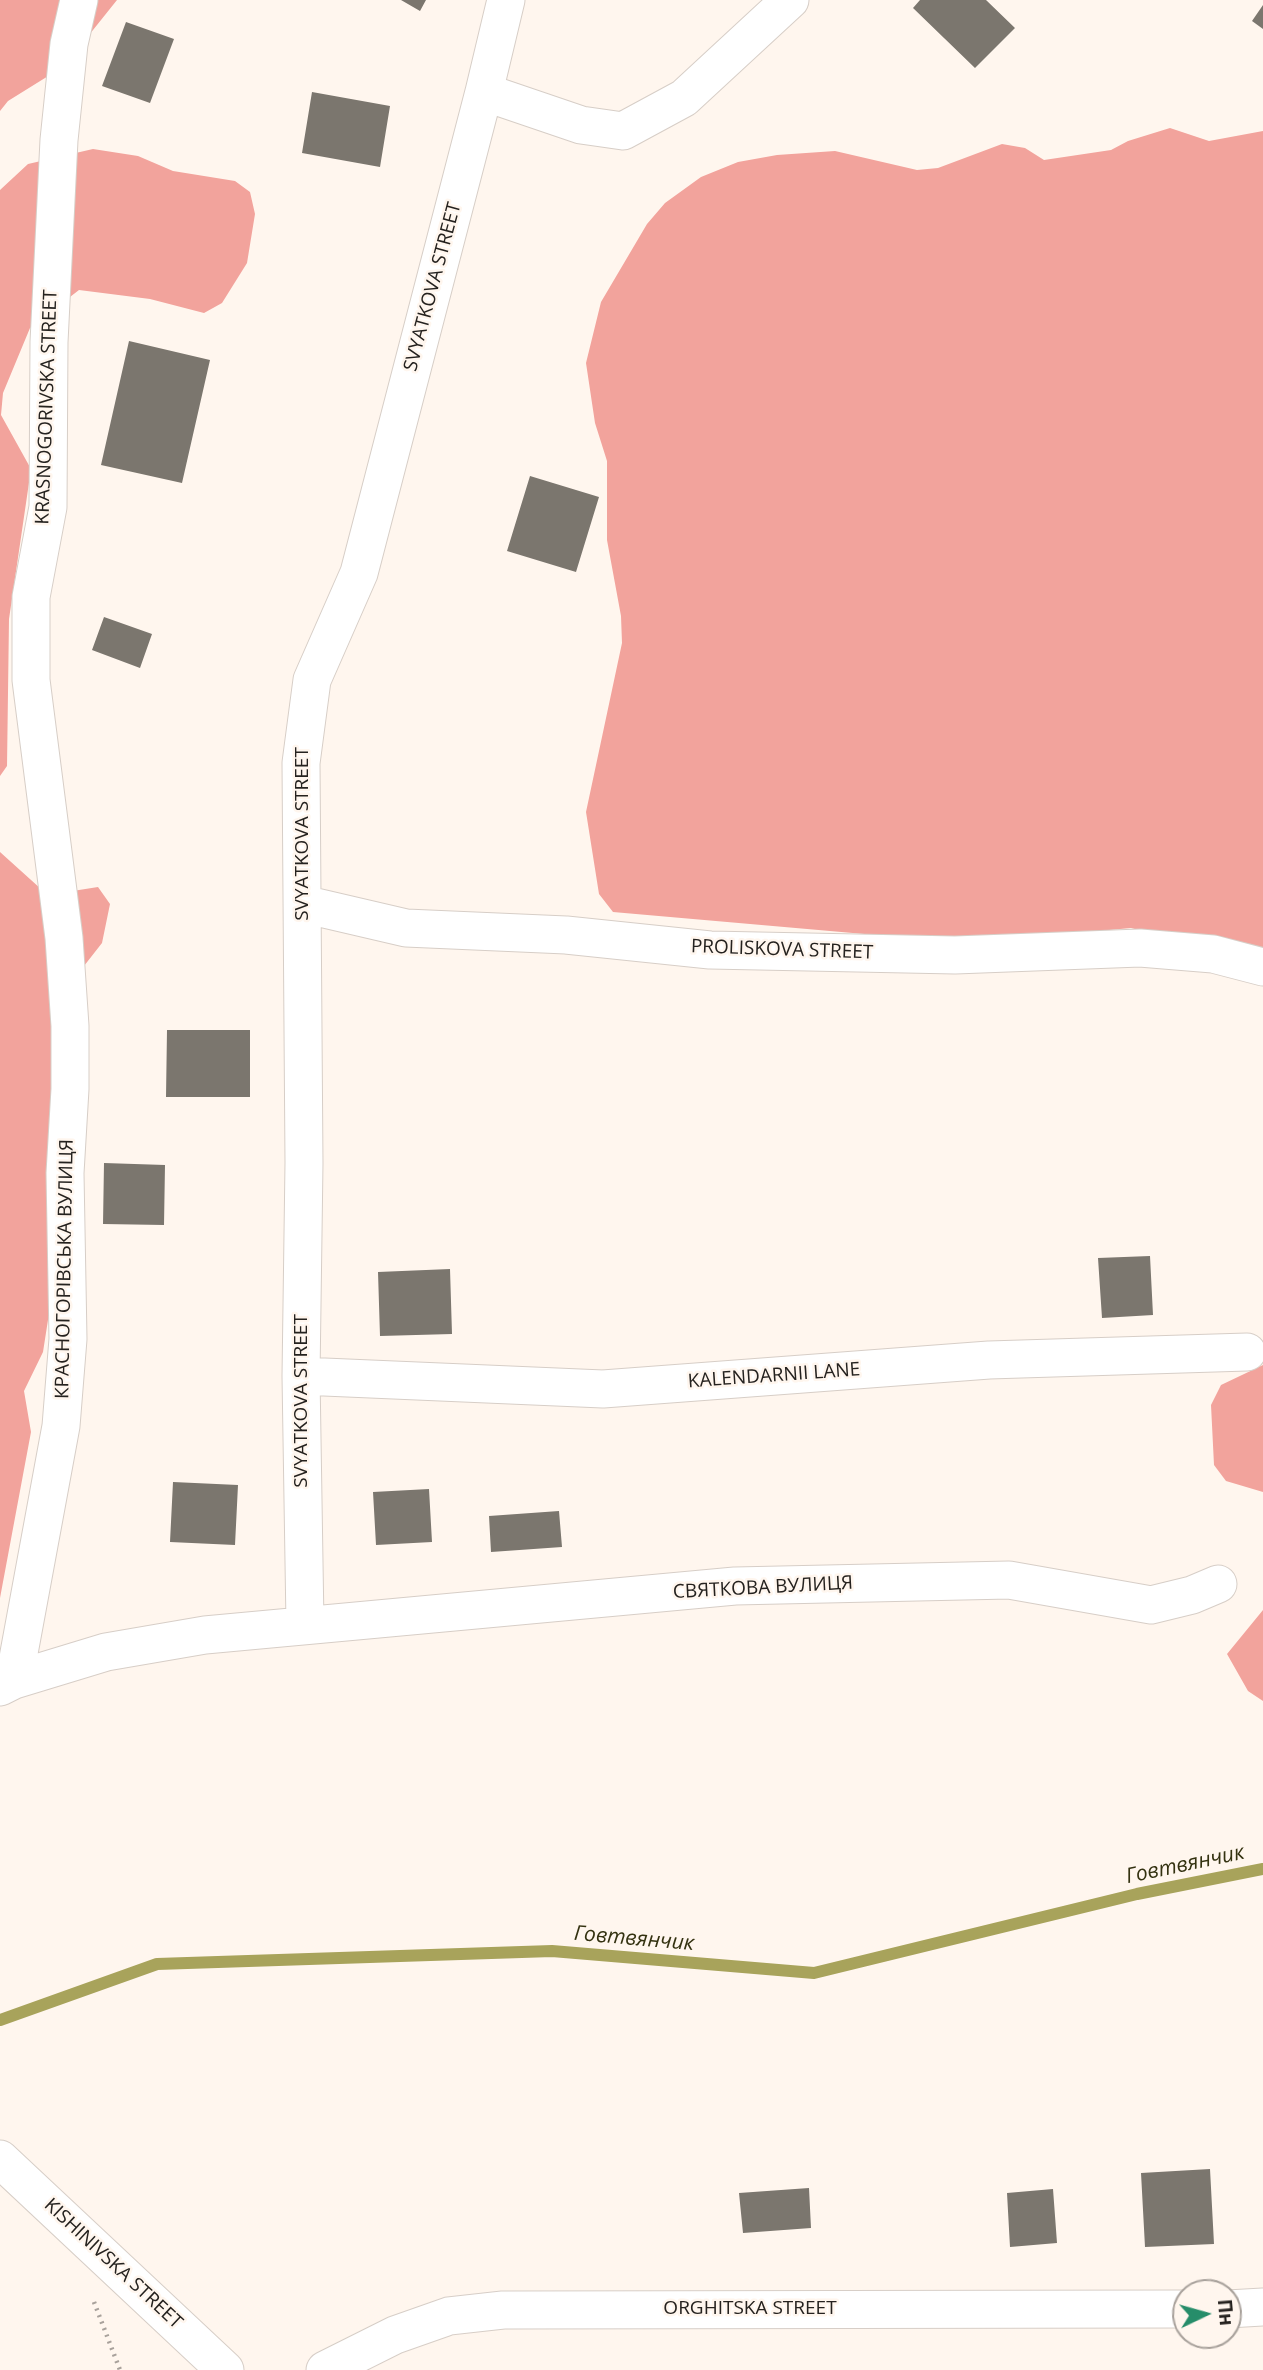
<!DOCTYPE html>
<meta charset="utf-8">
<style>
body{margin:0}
#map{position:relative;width:1263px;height:2370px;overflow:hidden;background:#fff6ee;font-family:"Open Sans",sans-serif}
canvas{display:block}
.north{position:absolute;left:1172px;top:2279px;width:70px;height:70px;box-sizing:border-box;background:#fff6ee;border:2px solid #a8a19b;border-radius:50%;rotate:85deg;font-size:19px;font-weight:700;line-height:28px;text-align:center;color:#25221f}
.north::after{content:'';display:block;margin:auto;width:24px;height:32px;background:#268d6a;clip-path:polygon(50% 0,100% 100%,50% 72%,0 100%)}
</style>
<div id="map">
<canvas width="1263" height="2370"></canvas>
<div class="north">Пн</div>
</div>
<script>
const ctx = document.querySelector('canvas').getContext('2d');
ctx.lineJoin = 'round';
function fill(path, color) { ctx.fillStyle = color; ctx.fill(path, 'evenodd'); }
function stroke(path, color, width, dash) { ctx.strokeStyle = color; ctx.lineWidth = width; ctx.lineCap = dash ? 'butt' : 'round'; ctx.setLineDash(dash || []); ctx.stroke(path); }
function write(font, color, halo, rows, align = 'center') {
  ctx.font = font + ' "Open Sans",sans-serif'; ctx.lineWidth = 5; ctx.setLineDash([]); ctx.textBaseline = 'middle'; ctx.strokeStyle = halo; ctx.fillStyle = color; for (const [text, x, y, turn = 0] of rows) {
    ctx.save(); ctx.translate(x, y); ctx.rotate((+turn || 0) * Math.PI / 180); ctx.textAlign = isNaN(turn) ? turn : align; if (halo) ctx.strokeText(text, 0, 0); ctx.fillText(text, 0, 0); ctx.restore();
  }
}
const forest = new Path2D(`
 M 0,0 L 117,0 L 89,35 L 82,55 L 8,101 L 0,111 Z
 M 1170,128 L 1209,141 L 1263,131 L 1263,958 L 1231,954 L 1131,928 L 967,943 L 613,912 L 599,894 L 586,812 L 622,643 L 621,616 L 607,540 L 607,461 L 595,423 L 586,363 L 601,302 L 647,224 L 665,203 L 701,177 L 738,162 L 777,155 L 835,151 L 917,170 L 938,168 L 1002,144 L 1025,148 L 1044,160 L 1111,150 L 1128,141 Z
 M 93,149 L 138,156 L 173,171 L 235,181 L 250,192 L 255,214 L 247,263 L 222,303 L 204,313 L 150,299 L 79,290 L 30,328 L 3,393 L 1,415 L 31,469 L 9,619 L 7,766 L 0,776 L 0,190 L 28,164 Z
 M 0,852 L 41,889 L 60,893 L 98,887 L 110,904 L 102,943 L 55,1003 L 50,1307 L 43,1352 L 24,1391 L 31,1432 L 0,1598 Z
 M 1263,1365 L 1263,1492 L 1226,1481 L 1214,1465 L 1211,1405 L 1221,1385 Z
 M 1263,1610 L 1263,1701 L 1248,1691 L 1227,1654 Z`);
const stream = new Path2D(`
 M 0,2020 L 157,1964 L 552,1951 L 814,1973 L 1137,1894 L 1263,1869`);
const building = new Path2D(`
 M 401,0 L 426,0 L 420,11 Z
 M 920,0 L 986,0 L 1015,28 L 975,68 L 913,8 Z
 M 1263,5 L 1263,29 L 1252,21 Z
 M 126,22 L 174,39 L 150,103 L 102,86 Z
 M 312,92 L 390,106 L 380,167 L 302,153 Z
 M 129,341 L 210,360 L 182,483 L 101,465 Z
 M 530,476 L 599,497 L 576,572 L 507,551 Z
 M 104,617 L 152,634 L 140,668 L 92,650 Z
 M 167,1030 L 250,1030 L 250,1097 L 166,1097 Z
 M 104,1163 L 165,1165 L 164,1225 L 103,1224 Z
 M 1150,1256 L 1153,1315 L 1102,1318 L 1098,1258 Z
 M 450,1269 L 452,1334 L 380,1336 L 378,1272 Z
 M 173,1482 L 238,1485 L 235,1545 L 170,1542 Z
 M 429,1489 L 432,1542 L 376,1545 L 373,1492 Z
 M 559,1511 L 562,1547 L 491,1552 L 489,1516 Z
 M 1210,2169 L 1214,2244 L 1145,2247 L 1141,2173 Z
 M 809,2188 L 811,2228 L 743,2233 L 739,2193 Z
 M 1053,2189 L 1057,2243 L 1010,2247 L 1007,2193 Z`);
const path = new Path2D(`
 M 94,2302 L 120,2370`);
const minor = new Path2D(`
 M 484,92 L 506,0
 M 303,904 L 406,928 L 566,935 L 710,950 L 955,955 L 1140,948 L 1213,954 L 1263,967
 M 301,1376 L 603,1389 L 989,1360 L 1247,1352
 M 305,1624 L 301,1376 L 304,1163 L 301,763 L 312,680 L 359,573 L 484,92 L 581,125 L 623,131 L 684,98 L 790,0
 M 14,1680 L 61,1426 L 68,1339 L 65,1173 L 70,1089 L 70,1026 L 64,938 L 31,680 L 31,597 L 48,507 L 49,342 L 59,140 L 69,44 L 79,0
 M 0,1687 L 14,1680 L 106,1652 L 205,1635 L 735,1586 L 1009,1580 L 1151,1605 L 1192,1595 L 1218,1584
 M 0,2159 L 225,2370
 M 1228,2309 L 1263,2307
 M 325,2370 L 395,2335 L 449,2316 L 503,2310 L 1186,2309`);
const streetNames = [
 ["SVYATKOVA STREET",433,287,-75],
 ["KRASNOGORIVSKA STREET",47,407,-88],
 ["SVYATKOVA STREET",303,834,-90],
 ["PROLISKOVA STREET",782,950,2],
 ["КРАСНОГОРІВСЬКА ВУЛИЦЯ",65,1269,-89],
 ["KALENDARNII LANE",774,1376,-4],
 ["SVYATKOVA STREET",302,1401,-90],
 ["СВЯТКОВА ВУЛИЦЯ",763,1588,-3],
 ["KISHINIVSKA STREET",113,2264,43],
 ["ORGHITSKA STREET",750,2309]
];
const waterNames = [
 ["Говтвянчик",1185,1865,-12],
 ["Говтвянчик",634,1939,5]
];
fill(forest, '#f2a39c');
stroke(stream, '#a8a35b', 12);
fill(building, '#7b766e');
stroke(minor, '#d7cec7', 39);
stroke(path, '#a8a19b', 4.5, [2, 5]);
stroke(minor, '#fff', 37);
write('19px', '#25221f', '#fff6ee', streetNames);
write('italic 21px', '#343211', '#fff6ee', waterNames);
</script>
